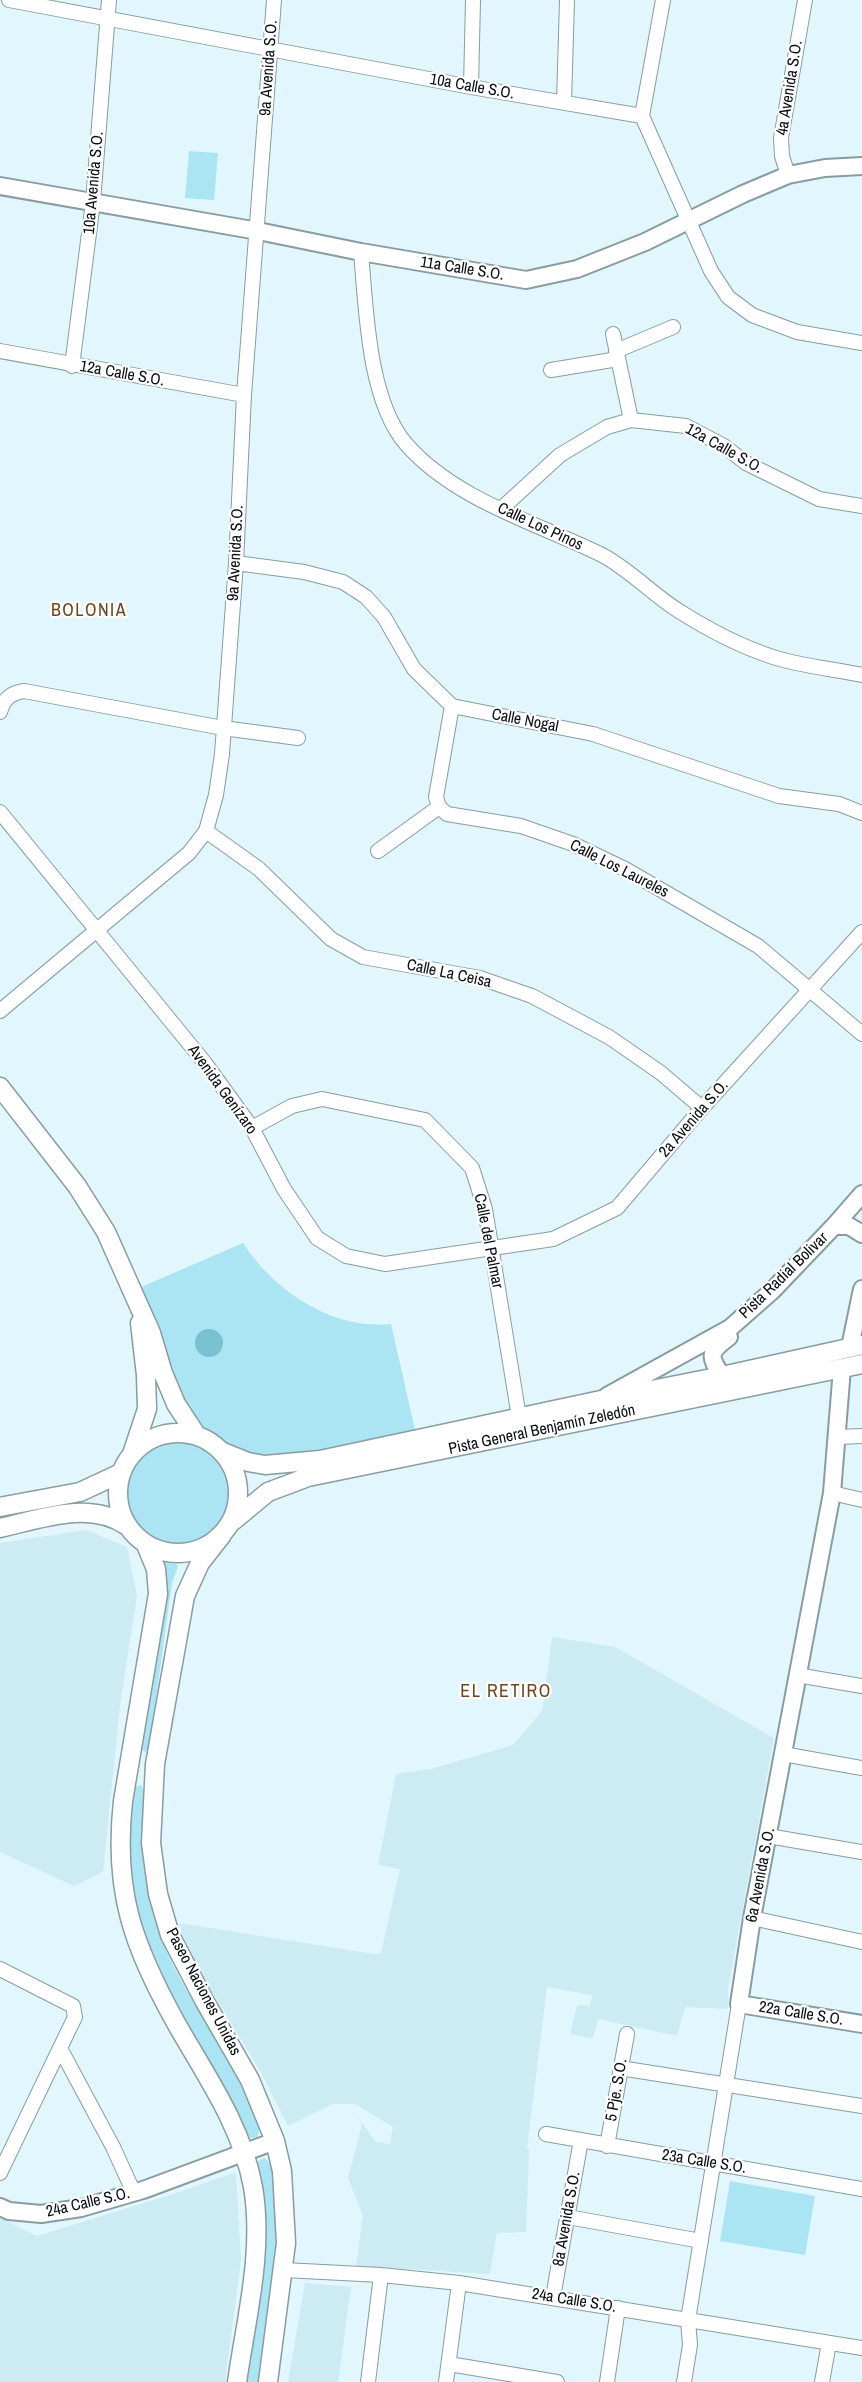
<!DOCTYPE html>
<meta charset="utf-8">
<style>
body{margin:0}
canvas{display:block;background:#e1f7fd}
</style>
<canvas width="862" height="2382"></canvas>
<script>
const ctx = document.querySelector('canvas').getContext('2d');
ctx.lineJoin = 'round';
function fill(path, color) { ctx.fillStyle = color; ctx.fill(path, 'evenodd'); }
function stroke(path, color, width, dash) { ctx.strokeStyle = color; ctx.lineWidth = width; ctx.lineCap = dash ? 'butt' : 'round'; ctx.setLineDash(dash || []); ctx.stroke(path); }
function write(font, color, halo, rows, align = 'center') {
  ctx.font = font + ' "Archivo Narrow",sans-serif'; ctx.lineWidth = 4.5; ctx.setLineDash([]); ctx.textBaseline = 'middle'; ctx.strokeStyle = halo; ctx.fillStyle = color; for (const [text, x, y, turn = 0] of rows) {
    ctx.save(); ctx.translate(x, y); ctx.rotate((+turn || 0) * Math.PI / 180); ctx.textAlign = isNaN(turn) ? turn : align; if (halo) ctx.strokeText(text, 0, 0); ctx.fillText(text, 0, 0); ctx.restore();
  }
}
const built = new Path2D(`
 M 86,1530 L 127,1547 L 137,1596 L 120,1705 L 103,1872 L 74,1886 L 0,1852 L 0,1543 Z
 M 552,1637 L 615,1647 L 774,1738 L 728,1989 L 728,2009 L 685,2007 L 677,2036 L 598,2019 L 593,2038 L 570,2034 L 577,2005 L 590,2006 L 592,1995 L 547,1987 L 527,2148 L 529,2149 L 526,2232 L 497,2233 L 490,2274 L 356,2266 L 363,2216 L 348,2178 L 362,2124 L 353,2110 L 376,2142 L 390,2144 L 393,2127 L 355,2104 L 333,2104 L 288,2126 L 260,2071 L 187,1950 L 179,1923 L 374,1954 L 381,1953 L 400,1869 L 378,1865 L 396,1774 L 431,1769 L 513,1745 L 542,1711 Z
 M 236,2172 L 241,2260 L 225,2382 L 0,2382 L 0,2218 L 37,2236 L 170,2195 Z
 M 305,2283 L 351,2287 L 338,2382 L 288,2382 Z`);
const green = new Path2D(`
 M 189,151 L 218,153 L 214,200 L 185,198 Z
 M 243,1243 C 274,1291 332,1330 391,1324 L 417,1439 L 280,1465 L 223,1452 L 211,1442 L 197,1436 L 132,1291 Z
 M126 1493a52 52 0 1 1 104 0a52 52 0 1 1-104 0Z
 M 163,1561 L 173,1562 L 178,1566 L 172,1583 L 149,1749 L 145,1752 L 141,1749 L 150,1691 Z
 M 141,1785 L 144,1792 C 141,1849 147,1908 171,1961 C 183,1986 198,2009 213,2032 C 225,2051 271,2117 257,2137 L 251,2138 L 246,2135 L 156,1974 L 127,1878 L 130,1810 L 135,1787 Z
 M 264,2158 C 295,2174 265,2347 261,2382 L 240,2382 L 255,2163 Z
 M 730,2181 L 815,2196 L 805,2255 L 720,2241 Z`);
const water = new Path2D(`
 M195 1343a14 14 0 1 1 28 0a14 14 0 1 1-28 0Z`);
const minor = new Path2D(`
 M 9,0 L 471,87 L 642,116
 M 471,87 L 473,0
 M 564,103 L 567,0
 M 642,116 L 711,271 L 728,297 L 752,315 L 797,332 L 862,343
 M 642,116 L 663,0
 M 788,175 L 782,156 L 781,138 L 805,0
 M 361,252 C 366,308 368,400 406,444 C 455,500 537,523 602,555 C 629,569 653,595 679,611 C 709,630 739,646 773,657 C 801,666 833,669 862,675
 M 613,334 L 631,420
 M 0,351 L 244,395
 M 616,351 L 673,327
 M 72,366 L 93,202 L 109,0
 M 551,370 L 618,359
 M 501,509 L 560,455 L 607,427 L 631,420 L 686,426 L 724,446 L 746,463 L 819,499 L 862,506
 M 236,563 L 304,572 L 343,582 L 366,597 L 384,617 L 414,669 L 452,706 L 593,734 L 779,796 L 839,804 L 862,813
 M 452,706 L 436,797 L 439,807 L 447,814 L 521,826 L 573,844 L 625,869 L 758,946 L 862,1034
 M 0,712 C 4,699 10,693 24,691 L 223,728 L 298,738
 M 0,812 L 205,1063 L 252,1128 L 284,1189 L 317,1238 L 346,1256 L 385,1264 L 553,1239 L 617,1208 L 702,1108 L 862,932
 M 206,831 L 259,869 L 331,939 L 363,957 L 480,978 L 532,996 L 609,1037 L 661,1073 L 702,1108
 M 378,851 L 439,807
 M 0,1011 L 189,853 L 206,831 L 216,795 L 222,754 L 236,563 L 244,395 L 274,0
 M 252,1128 L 292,1106 L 322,1099 L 425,1120 L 472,1168 L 485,1209 L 519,1417
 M 837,1437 L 862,1436
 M 832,1493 L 862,1500
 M 797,1675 L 862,1686
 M 783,1754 L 862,1768
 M 768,1836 L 862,1852
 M 752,1918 L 862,1942
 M 0,1969 L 73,2006 L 75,2017 L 60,2048 L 113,2147 L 134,2193
 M 620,2068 L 862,2106
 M 546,2134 L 862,2189
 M 607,2146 L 627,2034
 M 0,2173 L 60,2048
 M 568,2217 L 701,2241
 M 284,2270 L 381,2275 L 459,2283 L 862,2348
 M 553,2297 L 581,2140
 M 449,2364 L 557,2382
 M 368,2382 L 381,2275
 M 446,2382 L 459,2283
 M 607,2382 L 618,2308
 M 684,2382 L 690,2345 L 688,2320 L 739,2004
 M 822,2382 L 829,2343`);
const tertiary = new Path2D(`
 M 0,186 L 258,231 L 361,252 L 526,280 L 577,269 L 645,242 L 743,194 L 788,175 L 825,168 L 862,166
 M 834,1226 L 849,1226 L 862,1234
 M 850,1347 L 862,1289
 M 842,1368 L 832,1493 L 752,1918 L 739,2004 L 862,2024
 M 722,1376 C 708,1355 709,1352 729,1337
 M 607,1396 L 730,1328 L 772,1291 L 834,1226 L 862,1194
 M 0,2207 L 9,2211 L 41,2214 L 81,2208 L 143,2190 L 275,2141`);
const secondary = new Path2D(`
 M 0,1087 L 77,1186 L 106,1232 L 151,1333 L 163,1373 L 176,1404 L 197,1436
 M118 1493a60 60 0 1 1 120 0a60 60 0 1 1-120 0Z
 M 133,1451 L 147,1409 L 146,1375 L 140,1323
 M 223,1452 L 248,1462 L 265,1465 L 320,1460 L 601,1400 L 722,1376 L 862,1345
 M 0,1507 L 80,1492 L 121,1473
 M 233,1521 L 268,1492 L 308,1477 L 862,1364
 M 0,1528 C 40,1519 90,1500 127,1526
 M 222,1535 L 200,1563 L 185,1596 L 155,1764 L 151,1843 L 158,1894 L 170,1935 L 204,2000 L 250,2080 L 275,2141 L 282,2171 L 286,2243 L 268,2382
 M 146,1545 L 156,1569 L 158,1594 L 123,1801 C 113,1892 133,1945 176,2023 C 206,2076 242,2126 253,2187 C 264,2251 246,2319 237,2382`);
const streetNames = [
 ["9a Avenida S.O.",269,68,-86],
 ["10a Calle S.O.",472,87,10],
 ["4a Avenida S.O.",790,88,-81],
 ["10a Avenida S.O.",94,183,-85],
 ["11a Calle S.O.",462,269,9],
 ["12a Calle S.O.",122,374,10],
 ["12a Calle S.O.",724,449,29],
 ["Calle Los Pinos",540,527,25],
 ["9a Avenida S.O.",236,553,-87],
 ["Calle Nogal",525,721,11],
 ["Calle Los Laureles",619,869,27],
 ["Calle La Ceisa",449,974,12],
 ["Avenida Genízaro",222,1090,54],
 ["2a Avenida S.O.",694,1119,-49],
 ["Calle del Palmar",488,1241,79],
 ["Pista Radial Bolivar",784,1276,-44],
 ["Pista General Benjamín Zeledón",542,1430,-12],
 ["6a Avenida S.O.",761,1875,-79],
 ["Paseo Naciones Unidas",203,1992,62],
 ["22a Calle S.O.",801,2014,9],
 ["5 Pje. S.O.",617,2090,-80],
 ["23a Calle S.O.",704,2162,9],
 ["24a Calle S.O.",88,2203,-13],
 ["8a Avenida S.O.",567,2219,-80],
 ["24a Calle S.O.",574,2301,9]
];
const neighbourhoodNames = [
 ["BOLONIA",89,611],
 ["EL RETIRO",506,1692]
];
fill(built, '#cdebf3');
fill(green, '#abe4f2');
fill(water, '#7ac1d2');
stroke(minor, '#889ca1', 16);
stroke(tertiary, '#889ca1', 20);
stroke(secondary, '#889ca1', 21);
stroke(minor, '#fff', 14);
stroke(tertiary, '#fff', 16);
stroke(secondary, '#fff', 18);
write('16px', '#070d0f', '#fff', streetNames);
ctx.letterSpacing = '1.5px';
write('18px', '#6d4519', '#fff', neighbourhoodNames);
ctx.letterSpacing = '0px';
</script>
